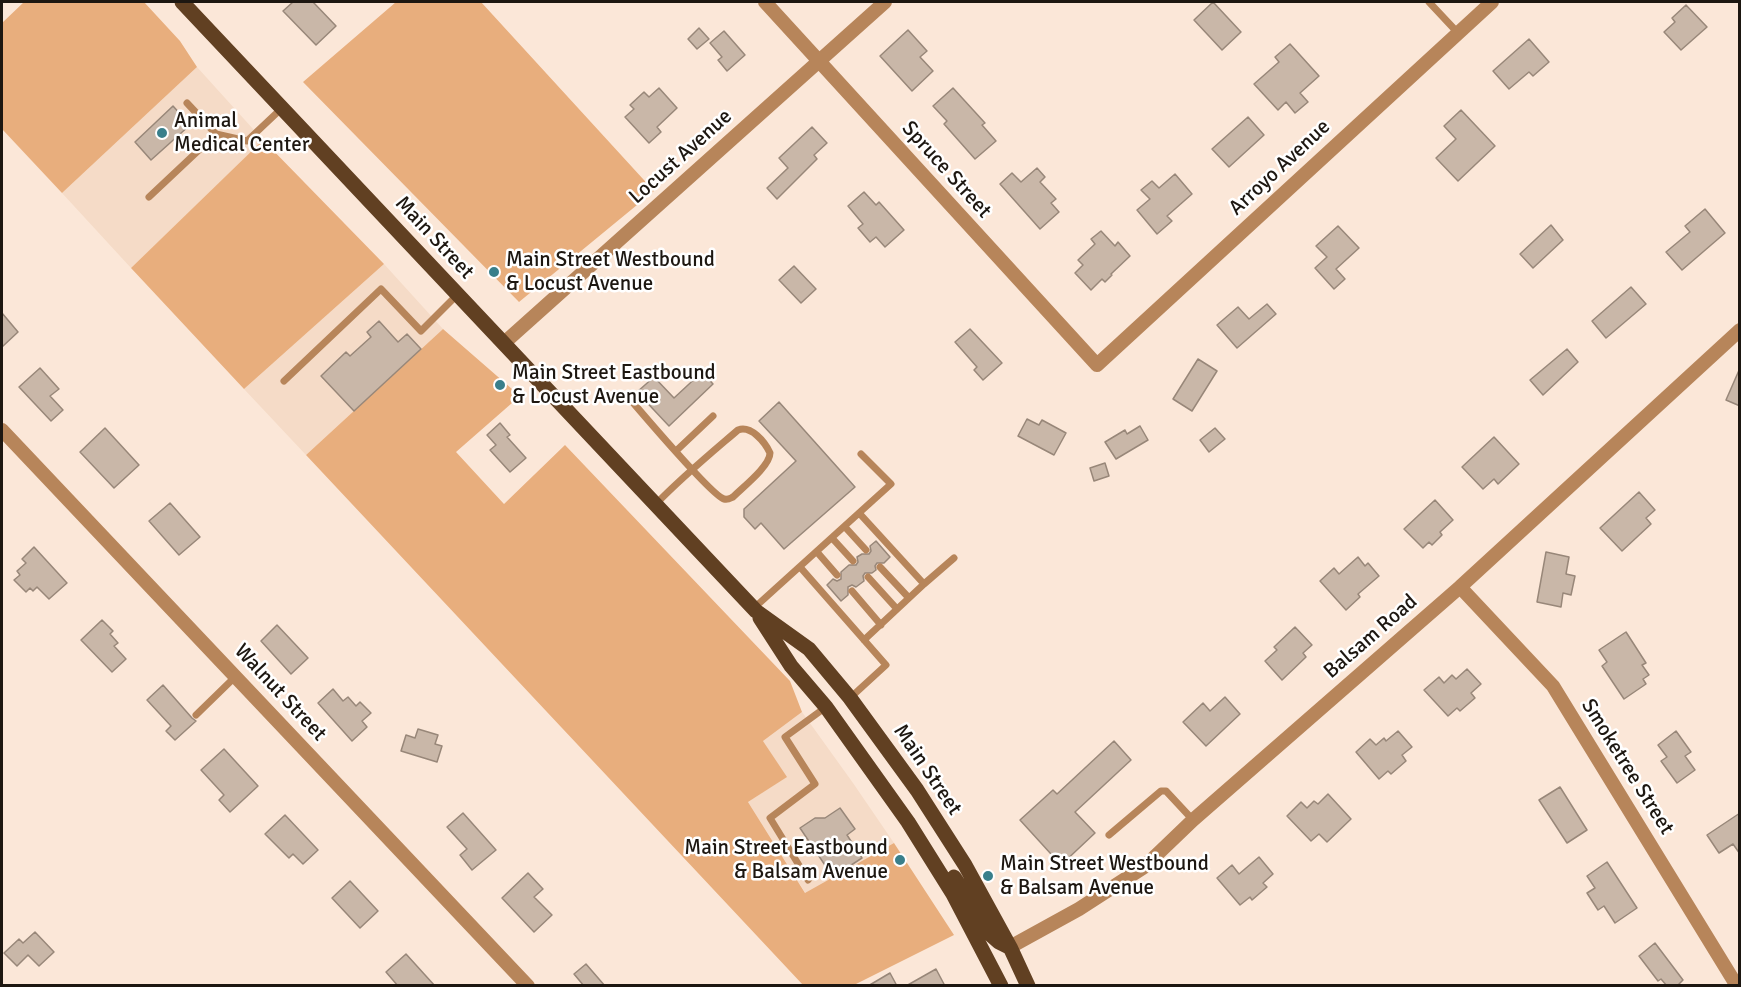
<!DOCTYPE html>
<style>
body{margin:0}
#map{position:relative;width:1741px;height:987px;overflow:hidden;background:#fbe7d8;font-family:Signika,sans-serif}
canvas{display:block}
.frame{position:absolute;inset:0;border:3px solid #1d1711;pointer-events:none}
</style>
<div id="map">
<canvas width="1741" height="987"></canvas>
<div class="frame"></div>
</div>
<script>
const ctx = document.querySelector('canvas').getContext('2d');
ctx.lineJoin = 'round';
function fill(path, color) { ctx.fillStyle = color; ctx.fill(path, 'evenodd'); }
function stroke(path, color, width, dash) { ctx.strokeStyle = color; ctx.lineWidth = width; ctx.lineCap = dash ? 'butt' : 'round'; ctx.setLineDash(dash || []); ctx.stroke(path); }
function write(font, color, halo, rows, align = 'center') {
  ctx.font = font + ' Signika,sans-serif'; ctx.lineWidth = 5; ctx.setLineDash([]); ctx.textBaseline = 'middle'; ctx.strokeStyle = halo; ctx.fillStyle = color; for (const [text, x, y, turn = 0] of rows) {
    ctx.save(); ctx.translate(x, y); ctx.rotate((+turn || 0) * Math.PI / 180); ctx.textAlign = isNaN(turn) ? turn : align; if (halo) ctx.strokeText(text, 0, 0); ctx.fillText(text, 0, 0); ctx.restore();
  }
}
const built = new Path2D(`
 M 197,67 L 263,140 L 131,268 L 62,193 Z
 M 384,264 L 443,329 L 306,455 L 244,389 Z
 M 802,712 L 853,783 L 894,843 L 806,894 L 748,802 L 786,777 L 763,741 Z`);
const green = new Path2D(`
 M 24,2 L 144,2 L 180,41 L 197,67 L 62,193 L 2,129 L 2,23 Z
 M 396,2 L 481,2 L 654,191 L 519,302 L 303,82 Z
 M 263,140 L 384,264 L 244,389 L 131,268 Z
 M 443,329 L 520,396 L 456,452 L 504,504 L 565,445 L 790,681 L 802,712 L 763,741 L 787,777 L 748,802 L 805,893 L 894,843 L 954,935 L 854,985 L 803,985 L 306,455 Z`);
const building = new Path2D(`
 M 293,2 L 313,2 L 336,26 L 316,45 L 283,11 Z
 M 1213,2 L 1241,32 L 1222,50 L 1194,20 Z
 M 1686,5 L 1707,27 L 1681,50 L 1664,32 L 1675,22 L 1672,18 Z
 M 699,28 L 709,39 L 697,49 L 688,39 Z
 M 908,30 L 927,51 L 920,57 L 933,71 L 912,91 L 880,56 Z
 M 724,31 L 745,55 L 727,71 L 718,60 L 722,57 L 710,43 Z
 M 1529,39 L 1549,62 L 1533,76 L 1529,72 L 1509,89 L 1493,71 Z
 M 1290,44 L 1319,76 L 1300,93 L 1308,102 L 1295,113 L 1286,102 L 1278,110 L 1254,84 L 1279,62 L 1275,57 Z
 M 659,88 L 677,108 L 657,127 L 661,132 L 649,143 L 625,117 L 634,109 L 630,105 L 644,92 L 649,97 Z
 M 953,88 L 985,123 L 982,125 L 996,141 L 975,159 L 944,124 L 947,121 L 933,106 Z
 M 173,106 L 190,125 L 151,160 L 135,142 Z
 M 1461,110 L 1495,146 L 1458,181 L 1436,158 L 1456,139 L 1444,126 Z
 M 1248,117 L 1264,135 L 1229,167 L 1212,149 Z
 M 812,127 L 827,143 L 814,155 L 817,159 L 777,199 L 767,188 L 788,168 L 779,158 Z
 M 1037,168 L 1045,177 L 1040,182 L 1056,199 L 1051,203 L 1059,212 L 1040,229 L 1000,184 L 1012,173 L 1021,182 Z
 M 1175,174 L 1192,194 L 1167,216 L 1172,221 L 1157,234 L 1137,210 L 1150,199 L 1141,190 L 1152,181 L 1159,188 Z
 M 864,192 L 876,205 L 879,202 L 904,230 L 885,247 L 876,237 L 870,242 L 858,228 L 863,224 L 848,206 Z
 M 1705,209 L 1725,233 L 1682,270 L 1666,252 L 1690,232 L 1685,226 Z
 M 1551,225 L 1563,240 L 1533,268 L 1520,254 Z
 M 1338,226 L 1359,248 L 1336,269 L 1345,279 L 1334,289 L 1315,268 L 1327,257 L 1316,246 Z
 M 1101,231 L 1115,246 L 1118,242 L 1130,256 L 1111,274 L 1112,275 L 1105,282 L 1102,279 L 1091,290 L 1075,273 L 1083,265 L 1078,260 L 1095,244 L 1091,239 Z
 M 794,266 L 816,289 L 801,303 L 779,280 Z
 M 1631,287 L 1646,304 L 1606,338 L 1592,321 Z
 M 1267,304 L 1276,314 L 1237,348 L 1217,325 L 1238,307 L 1249,319 Z
 M 2,313 L 18,332 L 2,347 Z
 M 379,321 L 398,342 L 407,334 L 421,349 L 354,411 L 321,376 L 346,352 L 350,356 L 371,337 L 367,332 Z
 M 970,329 L 1002,363 L 983,380 L 974,370 L 977,367 L 955,342 Z
 M 1567,349 L 1578,362 L 1543,395 L 1530,380 Z
 M 1198,359 L 1217,371 L 1192,411 L 1173,399 Z
 M 40,368 L 59,389 L 50,396 L 63,410 L 51,421 L 19,387 Z
 M 1740,368 L 1740,406 L 1726,400 Z
 M 702,372 L 713,384 L 669,426 L 637,392 L 654,377 L 674,398 Z
 M 779,402 L 855,487 L 784,549 L 761,523 L 755,529 L 744,517 L 744,509 L 796,461 L 759,421 Z
 M 1027,419 L 1039,425 L 1042,420 L 1066,433 L 1054,455 L 1018,436 Z
 M 500,423 L 510,435 L 507,437 L 526,458 L 510,472 L 490,450 L 496,445 L 487,435 Z
 M 1140,426 L 1148,440 L 1116,459 L 1105,442 L 1125,430 L 1127,434 Z
 M 105,428 L 139,465 L 114,488 L 80,452 Z
 M 1215,428 L 1225,439 L 1209,452 L 1200,440 Z
 M 1494,437 L 1519,464 L 1498,484 L 1494,479 L 1483,489 L 1462,467 Z
 M 1105,463 L 1109,476 L 1094,481 L 1090,468 Z
 M 1639,492 L 1655,510 L 1646,518 L 1651,524 L 1622,551 L 1600,528 Z
 M 1435,500 L 1453,520 L 1440,532 L 1442,535 L 1432,545 L 1429,542 L 1423,548 L 1404,529 Z
 M 170,503 L 200,537 L 179,555 L 149,521 Z
 M 876,541 L 890,557 L 884,563 L 877,563 L 875,566 L 876,570 L 872,573 L 865,573 L 863,576 L 864,581 L 856,587 L 852,585 L 848,587 L 848,595 L 841,601 L 827,585 L 833,579 L 837,581 L 841,579 L 841,572 L 849,565 L 856,565 L 858,562 L 857,557 L 862,554 L 869,554 L 871,551 L 870,546 Z
 M 34,547 L 67,583 L 49,599 L 37,587 L 33,591 L 30,588 L 26,592 L 14,580 L 20,575 L 17,571 L 26,563 L 22,559 Z
 M 1546,552 L 1569,557 L 1566,574 L 1575,576 L 1571,595 L 1563,593 L 1561,607 L 1537,602 Z
 M 1358,557 L 1365,566 L 1368,563 L 1379,576 L 1358,594 L 1360,597 L 1346,610 L 1320,581 L 1334,568 L 1339,574 Z
 M 102,620 L 113,631 L 110,634 L 118,643 L 114,646 L 126,659 L 112,672 L 81,640 Z
 M 277,625 L 308,658 L 291,674 L 261,641 Z
 M 1295,627 L 1312,645 L 1303,653 L 1306,657 L 1282,680 L 1265,661 L 1277,650 L 1274,647 Z
 M 1626,632 L 1646,663 L 1642,665 L 1649,675 L 1643,679 L 1646,684 L 1624,699 L 1602,666 L 1607,662 L 1599,650 Z
 M 1467,669 L 1481,684 L 1471,693 L 1475,698 L 1460,711 L 1457,708 L 1448,716 L 1424,690 L 1439,677 L 1444,683 L 1452,675 L 1456,679 Z
 M 163,685 L 192,718 L 196,721 L 175,740 L 166,731 L 171,726 L 147,700 Z
 M 333,689 L 343,701 L 348,697 L 356,706 L 360,702 L 371,713 L 362,721 L 367,727 L 352,741 L 318,703 Z
 M 1225,697 L 1240,714 L 1206,746 L 1183,722 L 1203,703 L 1210,711 Z
 M 418,729 L 438,735 L 435,744 L 442,746 L 437,762 L 401,751 L 406,735 L 415,738 Z
 M 1398,731 L 1412,747 L 1402,755 L 1406,761 L 1391,774 L 1388,771 L 1379,779 L 1356,752 L 1370,739 L 1376,745 L 1384,738 L 1386,741 Z
 M 1676,731 L 1691,752 L 1685,756 L 1695,770 L 1677,783 L 1661,761 L 1667,757 L 1658,745 Z
 M 1114,741 L 1131,760 L 1075,812 L 1095,833 L 1061,865 L 1020,820 L 1053,790 L 1057,794 Z
 M 224,749 L 258,786 L 230,812 L 219,800 L 224,795 L 201,770 Z
 M 1560,787 L 1587,830 L 1567,843 L 1539,800 Z
 M 1328,794 L 1351,819 L 1327,842 L 1319,834 L 1311,841 L 1287,816 L 1301,802 L 1307,808 L 1314,801 L 1318,804 Z
 M 840,808 L 855,829 L 847,835 L 862,858 L 833,877 L 800,828 L 815,818 L 825,818 Z
 M 463,813 L 496,850 L 472,870 L 460,855 L 467,849 L 447,827 Z
 M 1740,813 L 1740,854 L 1733,844 L 1719,853 L 1707,835 Z
 M 285,815 L 318,850 L 303,864 L 293,854 L 289,858 L 265,834 Z
 M 1259,857 L 1273,874 L 1263,883 L 1267,887 L 1252,900 L 1250,897 L 1240,905 L 1217,878 L 1232,865 L 1239,874 Z
 M 1607,862 L 1637,908 L 1615,923 L 1604,906 L 1598,910 L 1587,893 L 1595,888 L 1587,876 Z
 M 528,873 L 543,889 L 534,897 L 552,915 L 534,932 L 502,898 Z
 M 350,881 L 378,911 L 360,928 L 332,898 Z
 M 35,932 L 54,952 L 39,966 L 28,955 L 17,966 L 4,953 L 19,939 L 23,943 Z
 M 1655,943 L 1683,980 L 1677,986 L 1667,986 L 1661,979 L 1658,981 L 1639,956 Z
 M 406,954 L 435,986 L 398,986 L 386,972 Z
 M 586,964 L 605,986 L 584,986 L 574,974 Z
 M 936,969 L 945,986 L 906,986 Z
 M 890,973 L 897,986 L 868,986 Z`);
const service = new Path2D(`
 M 1429,2 L 1458,33
 M 187,103 L 216,134
 M 149,197 L 216,134 L 247,141 L 282,108
 M 284,381 L 381,289 L 421,331 L 458,294
 M 629,398 C 642,413 712,496 724,499 C 728,500 729,499 733,497 C 743,487 770,466 770,453 C 765,442 751,425 738,430 C 710,454 682,477 656,504
 M 676,451 L 713,416
 M 860,514 L 924,584 L 864,640
 M 845,527 L 866,550
 M 832,538 L 853,561
 M 817,552 L 837,575
 M 800,567 L 886,665 L 850,698
 M 880,567 L 909,598
 M 868,577 L 897,609
 M 924,584 L 954,558
 M 852,591 L 881,625
 M 754,608 L 891,484 L 861,454
 M 196,715 L 235,677
 M 1109,835 L 1161,791 L 1166,791 L 1193,820
 M 808,880 L 770,818 L 815,784 L 785,737 L 826,707`);
const minor = new Path2D(`
 M 765,2 L 1097,365 L 1492,2
 M 504,343 L 885,2
 M 2,430 L 528,986
 M 1460,587 L 1553,686 L 1737,986
 M 1010,947 L 1079,909 L 1144,867 L 1193,820 L 1460,587 L 1740,330`);
const primary = new Path2D(`
 M 182,2 L 756,611 L 809,649 L 850,698 L 917,790 L 965,865 L 1010,947 L 1028,986
 M 760,618 L 791,666 L 826,707 L 908,822 L 953,894 L 1001,986
 M 954,877 L 991,935 L 999,942 L 1009,947`);
const markers = [
 [162,133,6,"#397f8b"],
 [494,272,6,"#397f8b"],
 [500,385,6,"#397f8b"],
 [900,860,6,"#397f8b"],
 [988,876,6,"#397f8b"]
];
const poiNames = [
 ["Animal",174,121],
 ["Medical Center",174,145],
 ["Main Street Westbound",506,260],
 ["& Locust Avenue",506,284],
 ["Main Street Eastbound",512,373],
 ["& Locust Avenue",512,397],
 ["Main Street Eastbound",888,848,"right"],
 ["& Balsam Avenue",888,872,"right"],
 ["Main Street Westbound",1000,864],
 ["& Balsam Avenue",1000,888]
];
const streetNames = [
 ["Locust Avenue",681,157,-42],
 ["Arroyo Avenue",1280,168,-43],
 ["Spruce Street",946,170,48],
 ["Main Street",434,238,47],
 ["Balsam Road",1371,637,-41],
 ["Walnut Street",280,693,47],
 ["Smoketree Street",1627,767,58],
 ["Main Street",927,770,56]
];
fill(built, '#f5dbc7');
fill(green, '#e8ae7d');
fill(building, '#c9b7a8');
stroke(building, '#988779', 1.5);
stroke(service, '#b7855a', 7);
stroke(minor, '#b7855a', 14);
stroke(primary, '#614022', 15);
for (const [x, y, r, color] of markers) { const dot = new Path2D(); dot.arc(x, y, r, 0, 2 * Math.PI); ctx.fillStyle = color; ctx.fill(dot); stroke(dot, '#fff', 2); }
write('21px', '#1d1711', '#fff', poiNames, 'left');
write('21px', '#1d1711', '#fff', streetNames);
</script>
